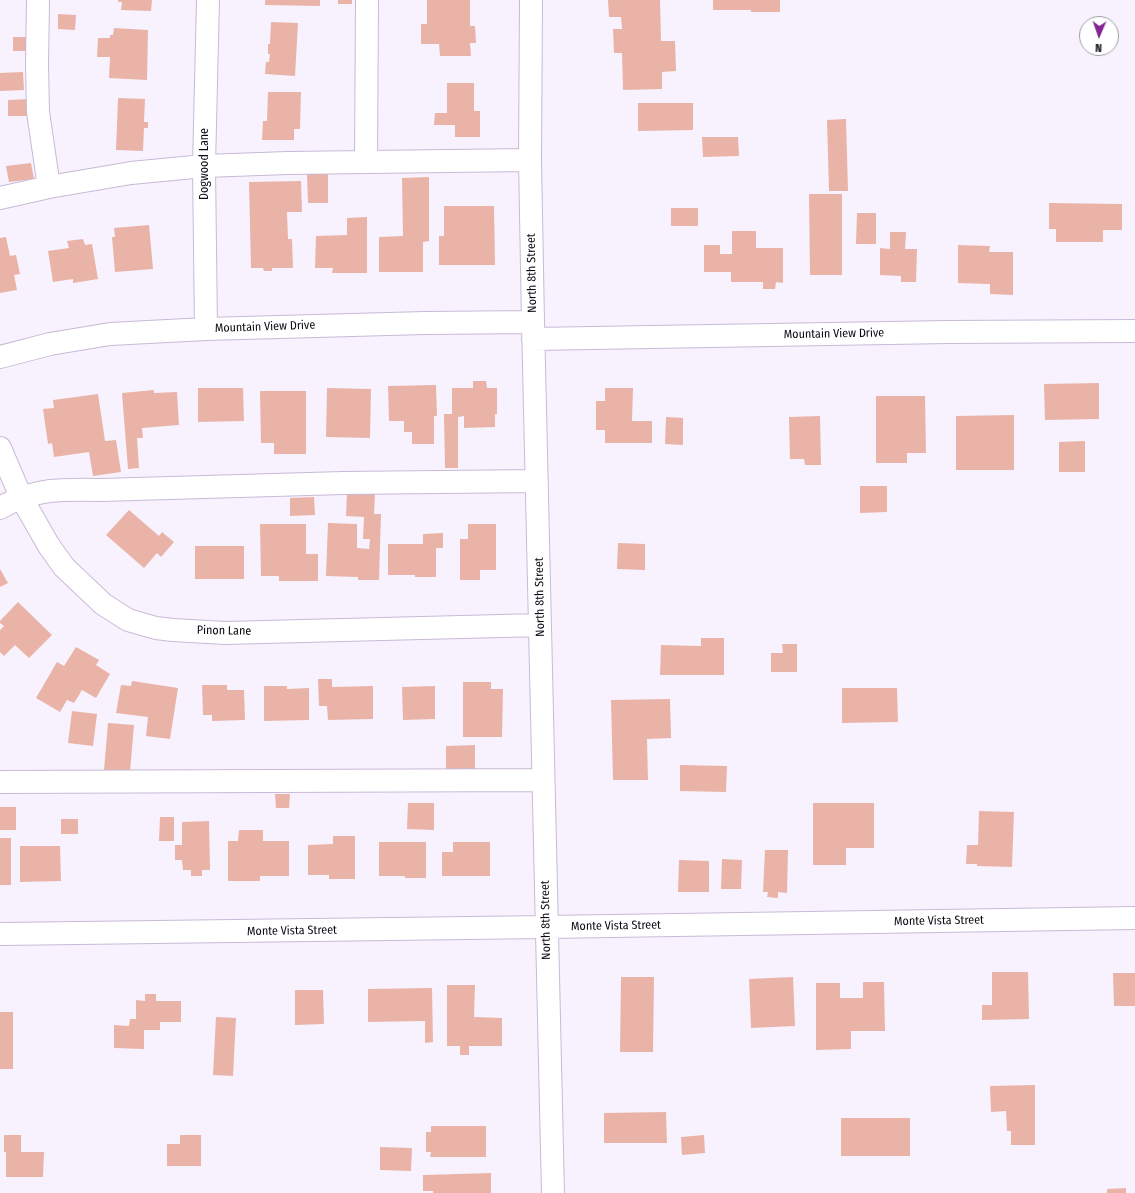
<!DOCTYPE html>
<style>
body{margin:0}
#map{position:relative;width:1135px;height:1193px;overflow:hidden;background:#f8f2fe;font-family:"Fira Sans Condensed",sans-serif}
canvas{display:block}
.north{position:absolute;left:1079px;top:16px;width:40px;height:40px;box-sizing:border-box;background:#fff;border:1px solid #9f9da1;border-radius:50%;rotate:182deg;font-size:11px;font-weight:700;line-height:16px;text-align:center;color:#0e0913}
.north::after{content:'';display:block;margin:auto;width:14px;height:18px;background:#832692;clip-path:polygon(50% 0,100% 100%,50% 72%,0 100%)}
</style>
<div id="map">
<canvas width="1135" height="1193"></canvas>
<div class="north">N</div>
</div>
<script>
const ctx = document.querySelector('canvas').getContext('2d');
ctx.lineJoin = 'round';
function fill(path, color) { ctx.fillStyle = color; ctx.fill(path, 'evenodd'); }
function stroke(path, color, width, dash) { ctx.strokeStyle = color; ctx.lineWidth = width; ctx.lineCap = dash ? 'butt' : 'round'; ctx.setLineDash(dash || []); ctx.stroke(path); }
function write(font, color, halo, rows, align = 'center') {
  ctx.font = font + ' "Fira Sans Condensed",sans-serif'; ctx.lineWidth = 3; ctx.setLineDash([]); ctx.textBaseline = 'middle'; ctx.strokeStyle = halo; ctx.fillStyle = color; for (const [text, x, y, turn = 0] of rows) {
    ctx.save(); ctx.translate(x, y); ctx.rotate((+turn || 0) * Math.PI / 180); ctx.textAlign = isNaN(turn) ? turn : align; if (halo) ctx.strokeText(text, 0, 0); ctx.fillText(text, 0, 0); ctx.restore();
  }
}
const building = new Path2D(`
 M 118,0 L 152,0 L 151,11 L 121,10 L 122,2 L 118,2 Z
 M 265,0 L 320,0 L 320,6 L 265,5 Z
 M 338,0 L 352,0 L 352,4 L 338,4 Z
 M 427,0 L 470,0 L 470,26 L 475,26 L 476,43 L 470,43 L 471,56 L 440,56 L 439,44 L 421,44 L 421,24 L 427,24 Z
 M 608,0 L 660,0 L 661,41 L 675,41 L 676,71 L 662,72 L 662,89 L 623,90 L 622,53 L 614,53 L 613,29 L 622,29 L 621,17 L 609,17 Z
 M 713,0 L 780,0 L 780,12 L 751,12 L 751,10 L 713,10 Z
 M 58,14 L 76,15 L 75,30 L 58,29 Z
 M 271,22 L 298,23 L 295,76 L 265,74 L 266,62 L 269,62 L 270,54 L 268,54 L 268,44 L 270,44 Z
 M 114,28 L 148,30 L 147,80 L 109,78 L 110,57 L 97,57 L 98,38 L 110,38 L 110,35 L 113,35 Z
 M 13,37 L 29,37 L 29,51 L 13,51 Z
 M 23,72 L 24,90 L 0,91 L 0,73 Z
 M 447,83 L 474,83 L 474,111 L 480,111 L 480,137 L 455,137 L 455,125 L 434,125 L 435,113 L 447,113 Z
 M 268,92 L 301,92 L 300,129 L 294,129 L 294,140 L 262,140 L 263,121 L 267,121 Z
 M 118,98 L 145,99 L 144,122 L 148,122 L 148,128 L 144,128 L 143,151 L 116,150 Z
 M 29,99 L 29,116 L 8,116 L 8,100 Z
 M 638,103 L 693,103 L 693,130 L 638,131 Z
 M 846,119 L 848,191 L 829,191 L 827,120 Z
 M 702,137 L 738,137 L 739,156 L 703,157 Z
 M 31,163 L 34,179 L 9,182 L 6,166 Z
 M 307,174 L 328,174 L 328,203 L 308,203 Z
 M 429,177 L 429,241 L 423,242 L 423,272 L 379,272 L 379,237 L 403,236 L 402,178 Z
 M 301,181 L 302,212 L 287,212 L 288,239 L 292,239 L 293,268 L 272,268 L 272,271 L 264,271 L 263,268 L 251,268 L 249,182 Z
 M 809,194 L 842,194 L 842,275 L 810,275 Z
 M 1049,203 L 1122,204 L 1122,230 L 1103,230 L 1103,242 L 1056,242 L 1056,229 L 1049,229 Z
 M 444,206 L 494,206 L 495,265 L 439,265 L 439,236 L 444,236 Z
 M 671,208 L 698,208 L 698,226 L 671,226 Z
 M 857,213 L 876,213 L 876,244 L 856,244 Z
 M 367,217 L 367,273 L 332,273 L 333,268 L 315,268 L 316,236 L 347,235 L 347,218 Z
 M 149,225 L 153,269 L 115,272 L 112,237 L 115,237 L 114,228 Z
 M 732,231 L 756,231 L 756,248 L 783,248 L 783,283 L 776,282 L 775,289 L 763,289 L 763,282 L 731,282 L 731,272 L 704,272 L 704,245 L 720,245 L 720,254 L 732,254 Z
 M 890,232 L 906,232 L 905,249 L 917,249 L 916,282 L 901,282 L 901,276 L 880,275 L 880,248 L 890,249 Z
 M 6,237 L 10,256 L 16,255 L 20,274 L 14,275 L 17,290 L 0,293 L 0,238 Z
 M 83,239 L 85,245 L 92,244 L 98,279 L 73,283 L 73,279 L 53,282 L 48,251 L 69,248 L 67,241 Z
 M 958,245 L 990,246 L 989,252 L 1013,252 L 1013,295 L 990,294 L 990,284 L 958,283 Z
 M 473,381 L 486,381 L 487,388 L 497,388 L 497,414 L 495,414 L 495,427 L 464,428 L 464,416 L 458,417 L 458,468 L 445,468 L 444,414 L 452,414 L 452,388 L 473,388 Z
 M 1099,383 L 1099,419 L 1045,420 L 1044,384 Z
 M 436,385 L 437,416 L 434,416 L 434,444 L 412,444 L 412,432 L 404,432 L 404,421 L 389,421 L 388,386 Z
 M 198,388 L 243,388 L 244,421 L 198,422 Z
 M 327,388 L 371,389 L 370,438 L 326,437 Z
 M 605,388 L 633,388 L 632,421 L 652,421 L 652,443 L 605,443 L 605,430 L 596,430 L 596,401 L 605,401 Z
 M 154,390 L 154,393 L 177,392 L 179,425 L 142,428 L 143,438 L 137,438 L 139,468 L 128,469 L 122,393 Z
 M 260,391 L 306,391 L 306,454 L 274,454 L 274,443 L 261,443 Z
 M 98,394 L 105,441 L 116,440 L 121,472 L 93,476 L 89,452 L 54,457 L 52,443 L 48,444 L 43,409 L 54,408 L 53,400 Z
 M 876,396 L 925,396 L 926,453 L 907,453 L 907,463 L 876,463 Z
 M 1014,415 L 1014,470 L 956,470 L 956,416 Z
 M 820,416 L 821,465 L 805,465 L 804,459 L 790,459 L 789,417 Z
 M 666,417 L 683,418 L 683,445 L 665,444 Z
 M 1085,441 L 1085,472 L 1059,472 L 1059,442 Z
 M 860,486 L 887,486 L 887,512 L 860,513 Z
 M 347,493 L 375,494 L 374,514 L 381,514 L 379,580 L 358,580 L 358,577 L 326,576 L 328,523 L 357,524 L 357,548 L 369,549 L 370,539 L 363,539 L 364,517 L 346,516 Z
 M 314,497 L 315,515 L 290,516 L 290,498 Z
 M 129,510 L 159,536 L 162,532 L 174,542 L 161,557 L 157,553 L 144,568 L 106,535 Z
 M 260,524 L 306,524 L 306,554 L 318,554 L 318,581 L 279,581 L 279,576 L 261,576 Z
 M 468,524 L 496,524 L 496,570 L 480,570 L 480,580 L 460,580 L 460,539 L 468,539 Z
 M 443,533 L 443,548 L 436,548 L 436,577 L 415,577 L 415,575 L 388,575 L 388,544 L 423,544 L 423,534 Z
 M 618,543 L 645,544 L 645,570 L 617,569 Z
 M 195,546 L 244,546 L 244,579 L 195,579 Z
 M 0,569 L 8,583 L 0,587 Z
 M 18,602 L 52,635 L 29,658 L 15,645 L 4,656 L 0,652 L 0,630 L 4,626 L 0,623 L 0,621 Z
 M 701,638 L 724,638 L 724,675 L 660,675 L 661,645 L 701,646 Z
 M 782,644 L 797,644 L 797,672 L 771,672 L 771,653 L 783,653 Z
 M 76,647 L 99,660 L 96,665 L 110,674 L 96,698 L 82,690 L 74,703 L 67,700 L 60,712 L 36,698 L 57,662 L 64,666 Z
 M 318,679 L 332,679 L 332,687 L 373,686 L 373,719 L 328,720 L 327,706 L 319,706 Z
 M 132,681 L 178,688 L 170,739 L 146,736 L 148,717 L 116,713 L 121,685 L 131,686 Z
 M 463,682 L 491,682 L 491,689 L 503,689 L 502,737 L 463,737 Z
 M 202,685 L 227,685 L 227,690 L 244,690 L 245,720 L 212,721 L 212,715 L 203,715 Z
 M 264,686 L 287,686 L 287,689 L 309,688 L 309,720 L 264,721 Z
 M 435,686 L 435,719 L 403,720 L 402,687 Z
 M 842,688 L 897,688 L 898,722 L 842,723 Z
 M 670,699 L 671,738 L 647,739 L 648,780 L 613,780 L 611,700 Z
 M 72,711 L 97,714 L 93,746 L 68,743 Z
 M 108,723 L 134,725 L 130,772 L 104,770 Z
 M 475,745 L 475,770 L 446,770 L 446,746 Z
 M 680,765 L 727,766 L 726,792 L 680,791 Z
 M 275,794 L 290,794 L 289,808 L 276,808 Z
 M 408,803 L 434,803 L 434,830 L 407,829 Z
 M 813,803 L 874,803 L 874,848 L 846,848 L 846,865 L 813,865 Z
 M 0,807 L 16,807 L 16,830 L 0,830 Z
 M 979,811 L 1014,812 L 1012,867 L 977,866 L 977,864 L 966,864 L 967,845 L 978,845 Z
 M 160,817 L 174,817 L 174,841 L 159,841 Z
 M 61,819 L 78,819 L 78,834 L 61,834 Z
 M 209,821 L 210,870 L 202,870 L 202,876 L 191,876 L 191,870 L 183,870 L 182,860 L 175,860 L 175,845 L 182,845 L 182,822 Z
 M 239,830 L 263,830 L 263,841 L 289,841 L 289,876 L 260,876 L 260,881 L 228,881 L 228,841 L 238,841 Z
 M 333,836 L 355,836 L 355,879 L 329,879 L 329,875 L 308,875 L 308,845 L 333,844 Z
 M 0,838 L 11,838 L 11,885 L 0,885 Z
 M 379,842 L 426,842 L 426,878 L 405,878 L 405,876 L 379,876 Z
 M 453,842 L 490,842 L 490,876 L 442,876 L 442,852 L 453,852 Z
 M 20,846 L 60,846 L 61,881 L 20,882 Z
 M 765,850 L 788,850 L 787,893 L 778,892 L 778,898 L 767,897 L 768,892 L 763,892 Z
 M 722,859 L 742,860 L 741,889 L 721,889 Z
 M 679,860 L 709,861 L 709,892 L 678,892 Z
 M 992,972 L 1028,972 L 1029,1019 L 982,1020 L 982,1005 L 992,1005 Z
 M 1113,973 L 1135,973 L 1135,1006 L 1114,1006 Z
 M 621,977 L 654,977 L 653,1052 L 620,1052 Z
 M 793,977 L 795,1026 L 751,1028 L 749,979 Z
 M 863,982 L 884,982 L 885,1031 L 851,1031 L 851,1049 L 816,1050 L 816,983 L 840,983 L 840,998 L 863,998 Z
 M 447,985 L 475,985 L 474,1017 L 502,1018 L 502,1046 L 469,1046 L 469,1055 L 460,1055 L 460,1046 L 447,1046 Z
 M 432,988 L 433,1042 L 425,1043 L 425,1021 L 368,1022 L 368,989 Z
 M 295,990 L 323,990 L 324,1024 L 295,1025 Z
 M 145,994 L 156,994 L 156,1001 L 181,1001 L 181,1022 L 160,1022 L 160,1030 L 144,1030 L 144,1049 L 114,1048 L 114,1025 L 129,1026 L 130,1019 L 136,1019 L 136,1000 L 145,1001 Z
 M 0,1012 L 13,1012 L 13,1069 L 0,1069 Z
 M 216,1017 L 236,1018 L 233,1076 L 213,1075 Z
 M 1035,1085 L 1035,1145 L 1011,1145 L 1011,1131 L 1007,1131 L 1006,1111 L 991,1112 L 990,1086 Z
 M 666,1112 L 667,1143 L 604,1143 L 604,1113 Z
 M 841,1118 L 910,1118 L 910,1156 L 841,1156 Z
 M 431,1126 L 486,1126 L 486,1157 L 430,1157 L 431,1152 L 426,1152 L 426,1132 L 431,1132 Z
 M 4,1135 L 21,1135 L 21,1152 L 44,1152 L 43,1177 L 6,1177 L 6,1152 L 4,1152 Z
 M 180,1135 L 201,1135 L 201,1166 L 167,1166 L 167,1144 L 180,1144 Z
 M 704,1135 L 705,1153 L 682,1155 L 681,1137 Z
 M 380,1147 L 412,1148 L 411,1171 L 380,1170 Z
 M 491,1173 L 491,1193 L 433,1193 L 433,1191 L 423,1191 L 423,1175 Z
 M 1126,1188 L 1126,1193 L 1107,1193 L 1107,1189 Z`);
const minor = new Path2D(`
 M 38,0 L 37,64 L 38,112 L 49,187
 M 531,0 L 530,160 L 533,322 L 553,1193
 M 366,162 L 367,0
 M 0,198 L 49,187 L 131,173 L 204,166 L 288,163 L 530,160
 M 206,329 L 204,166 L 208,0
 M 533,339 L 948,332 L 1135,331
 M 0,357 L 50,344 L 110,334 L 206,329 L 425,323 L 533,322
 M 0,448 L 21,497 L 49,546 L 64,567 L 103,604 L 128,620 L 156,628 L 173,630 L 225,633 L 540,625
 M 0,508 C 34,488 64,489 101,490 L 343,483 L 537,481
 M 0,782 L 543,780
 M 0,934 L 546,927 L 1135,918`);
const streetNames = [
 ["Dogwood Lane",205,164,-90],
 ["North 8th Street",532,273,-91],
 ["Mountain View Drive",265,327,-2],
 ["Mountain View Drive",834,334,-1],
 ["North 8th Street",540,597,-91],
 ["Pinon Lane",224,631,1],
 ["North 8th Street",546,920,-91],
 ["Monte Vista Street",939,921,-1],
 ["Monte Vista Street",616,926,-1],
 ["Monte Vista Street",292,931,-1]
];
fill(building, '#eab3a7');
stroke(minor, '#c8bad7', 24);
stroke(minor, '#fff', 22);
write('12px', '#0e0913', '#fff', streetNames);
</script>
